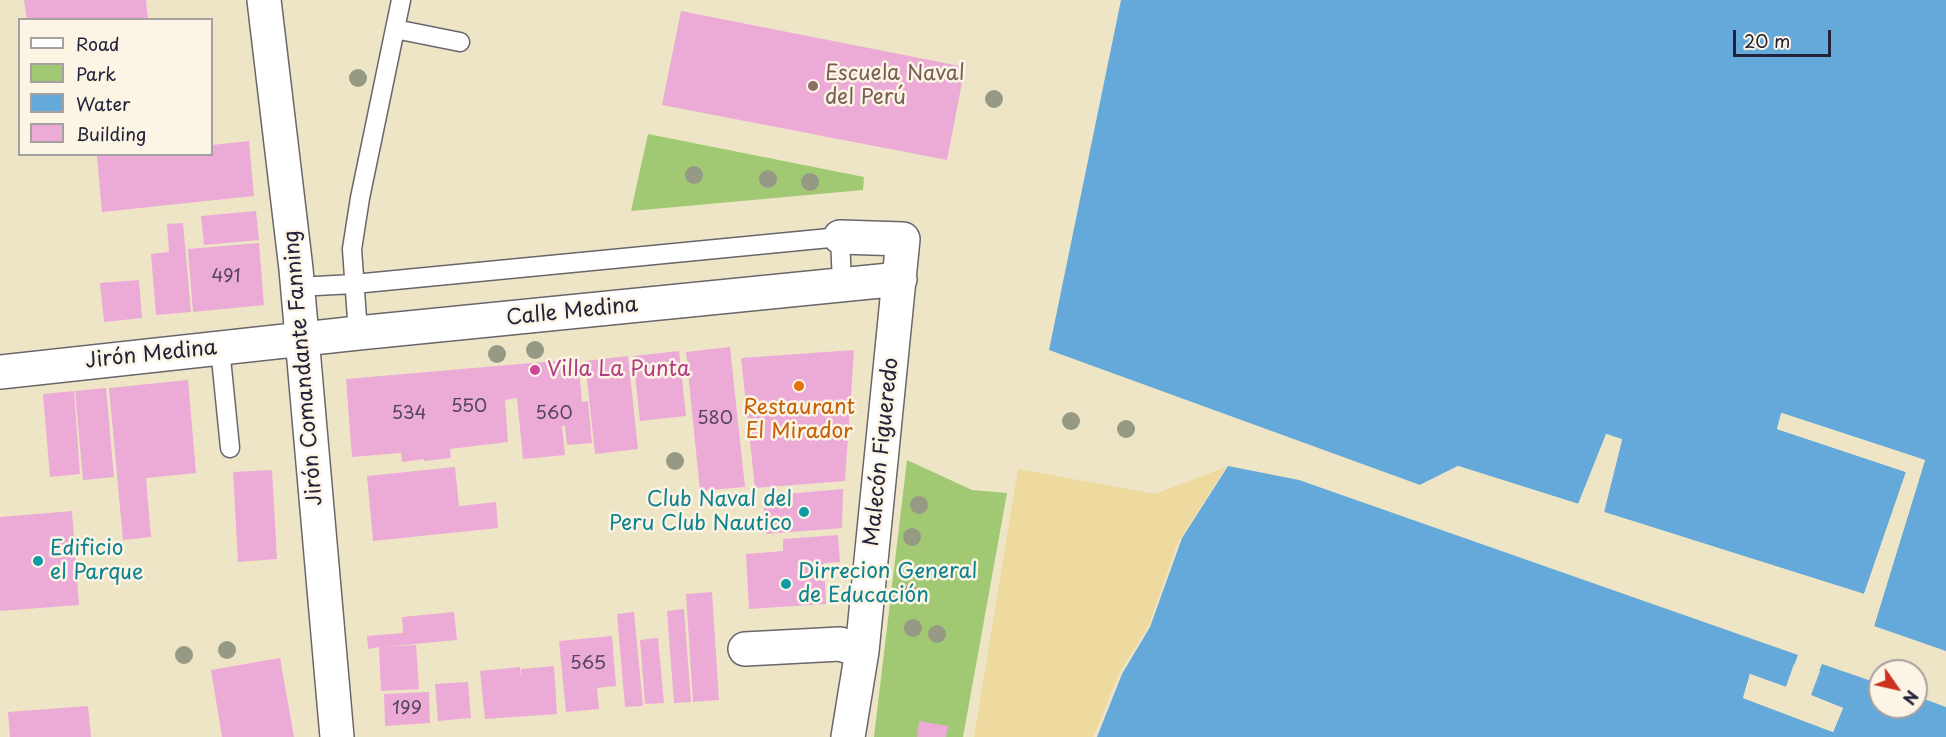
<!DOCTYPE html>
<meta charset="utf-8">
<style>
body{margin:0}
#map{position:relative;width:1946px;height:737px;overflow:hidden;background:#eee5c6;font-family:"Playpen Sans",sans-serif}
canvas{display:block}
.legend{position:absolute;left:18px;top:18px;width:195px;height:138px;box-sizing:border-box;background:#fcf5e5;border:2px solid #a5a1a1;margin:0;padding:8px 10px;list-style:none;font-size:18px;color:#22223b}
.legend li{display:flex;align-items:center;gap:12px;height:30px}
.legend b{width:30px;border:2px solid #a5a1a1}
.north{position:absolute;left:1868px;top:659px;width:60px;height:60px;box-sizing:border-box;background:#fcf5e5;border:2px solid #a5a1a1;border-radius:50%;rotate:124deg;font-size:16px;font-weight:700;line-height:24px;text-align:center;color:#22223b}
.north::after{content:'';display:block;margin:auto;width:21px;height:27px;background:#c8321e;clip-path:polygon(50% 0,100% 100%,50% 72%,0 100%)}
.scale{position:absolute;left:1733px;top:30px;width:98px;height:27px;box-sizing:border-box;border:3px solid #22223b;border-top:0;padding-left:8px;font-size:18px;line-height:21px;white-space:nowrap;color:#22223b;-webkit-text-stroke:4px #fcf5e5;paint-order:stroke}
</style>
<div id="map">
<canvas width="1946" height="737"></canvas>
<ul class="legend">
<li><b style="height:8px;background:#fff"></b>Road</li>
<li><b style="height:16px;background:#a1c873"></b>Park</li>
<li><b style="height:16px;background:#65a9da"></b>Water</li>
<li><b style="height:16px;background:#ecabd7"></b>Building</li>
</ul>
<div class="north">N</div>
<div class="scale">20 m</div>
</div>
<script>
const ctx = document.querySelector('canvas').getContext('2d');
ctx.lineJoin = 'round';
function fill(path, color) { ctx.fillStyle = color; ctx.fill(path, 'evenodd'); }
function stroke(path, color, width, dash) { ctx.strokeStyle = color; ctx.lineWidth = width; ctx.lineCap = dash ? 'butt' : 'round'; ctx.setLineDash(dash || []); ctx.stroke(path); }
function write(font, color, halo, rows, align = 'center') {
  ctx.font = font + ' "Playpen Sans",sans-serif'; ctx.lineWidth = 5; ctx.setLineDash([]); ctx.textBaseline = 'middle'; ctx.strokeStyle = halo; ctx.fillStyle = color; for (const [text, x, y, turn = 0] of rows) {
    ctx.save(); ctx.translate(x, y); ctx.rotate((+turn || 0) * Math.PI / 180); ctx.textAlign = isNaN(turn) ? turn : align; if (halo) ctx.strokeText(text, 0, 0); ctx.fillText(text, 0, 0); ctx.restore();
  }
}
const green = new Path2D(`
 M 648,134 L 864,177 L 863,190 L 631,211 Z
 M 907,460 L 972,490 L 1007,493 L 963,737 L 874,737 Z`);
const sand = new Path2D(`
 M 1226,467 L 1178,542 L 1149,625 L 1120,672 L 1093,737 L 974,737 L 1018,469 L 1155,494 Z`);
const water = new Path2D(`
 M 1121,0 L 1946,0 L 1946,651 L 1874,626 L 1925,460 L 1782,413 L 1777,429 L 1906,472 L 1864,594 L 1604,512 L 1622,440 L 1607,434 L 1579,504 L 1458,466 L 1420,485 L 1049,350 Z
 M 1228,466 L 1299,480 L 1798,655 L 1786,687 L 1750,674 L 1743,698 L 1833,732 L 1843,708 L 1810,695 L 1822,664 L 1880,684 L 1880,707 L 1916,707 L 1916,696 L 1946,707 L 1946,737 L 1097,737 L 1122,674 L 1150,627 L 1182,538 Z`);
const pier = new Path2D(`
 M 1781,413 L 1925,460 L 1874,626 L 1871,625 L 1922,462 L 1783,417 L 1780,427 L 1909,471 L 1866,597 L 1603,514 L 1601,511 L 1618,441 L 1608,438 L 1579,507 L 1458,469 L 1424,487 L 1420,485 L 1458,466 L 1578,504 L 1606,434 L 1622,439 L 1604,512 L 1864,594 L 1906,472 L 1777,429 Z
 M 1794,664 L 1797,665 L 1788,689 L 1752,678 L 1746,696 L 1832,728 L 1839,709 L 1808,695 L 1817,670 L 1820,671 L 1811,695 L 1843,708 L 1833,732 L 1743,698 L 1750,674 L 1786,687 Z`);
const building = new Path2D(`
 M 24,0 L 146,0 L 148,20 L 27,20 Z
 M 681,11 L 965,67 L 947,160 L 662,105 Z
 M 249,141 L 254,196 L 102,212 L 97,156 L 116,154 L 212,154 L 212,145 Z
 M 256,211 L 259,240 L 204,245 L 201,216 Z
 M 183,223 L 191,312 L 156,315 L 151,254 L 169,252 L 167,224 Z
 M 259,243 L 264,305 L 193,312 L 188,249 Z
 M 139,280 L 142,318 L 104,322 L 100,283 Z
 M 730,347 L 745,487 L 700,491 L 686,352 Z
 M 854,350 L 845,481 L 755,488 L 741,358 Z
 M 679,351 L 686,416 L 640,421 L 633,356 Z
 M 628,356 L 638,449 L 595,454 L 585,361 Z
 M 578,359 L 582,402 L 588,401 L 592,443 L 567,445 L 565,426 L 562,426 L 565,455 L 523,459 L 517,398 L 505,400 L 508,442 L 450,449 L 451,458 L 424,461 L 424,459 L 402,462 L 401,453 L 352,457 L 346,379 Z
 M 188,380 L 196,473 L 146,478 L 151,537 L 123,540 L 109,388 Z
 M 106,388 L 114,477 L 83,480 L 75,391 Z
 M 74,391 L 80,474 L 50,477 L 43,394 Z
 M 455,467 L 459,506 L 496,502 L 498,528 L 373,541 L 367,476 Z
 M 272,470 L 277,559 L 238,562 L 233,472 Z
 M 843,489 L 842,528 L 766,534 L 763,496 Z
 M 72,511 L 79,605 L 0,611 L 0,517 Z
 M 838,535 L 840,562 L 824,563 L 826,604 L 749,609 L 746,554 L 783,551 L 783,539 Z
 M 712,592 L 719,700 L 693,702 L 686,594 Z
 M 684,609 L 691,702 L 674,703 L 667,611 Z
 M 454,612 L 457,640 L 383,647 L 416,645 L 419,689 L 381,691 L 379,647 L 368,649 L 367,636 L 403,633 L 402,617 Z
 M 634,612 L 643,706 L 625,707 L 617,614 Z
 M 612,636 L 616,686 L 597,688 L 599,709 L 566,712 L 559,641 Z
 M 658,638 L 664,703 L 645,704 L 640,640 Z
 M 280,658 L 294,737 L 222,737 L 211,670 Z
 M 554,666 L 557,714 L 485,719 L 480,671 L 520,667 L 520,677 L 521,669 Z
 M 468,682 L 471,718 L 438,721 L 435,684 Z
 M 429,692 L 430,723 L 385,726 L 384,694 Z
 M 88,706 L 91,737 L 10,737 L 8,712 Z
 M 919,721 L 948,726 L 946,737 L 917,737 Z`);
const lane = new Path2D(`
 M 395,29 L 460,42
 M 297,287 L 354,284 L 840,237 L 842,284
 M 358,333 L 352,249 L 360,198 L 401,0
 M 220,348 L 230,448`);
const street = new Path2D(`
 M 264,0 L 296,269 L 337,737
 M 840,237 L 903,239 L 862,651 L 848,737
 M 0,372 L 358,333 L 900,279
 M 745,649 L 840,644 L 862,651`);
const trees = [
 [358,78],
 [994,99],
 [694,175],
 [768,179],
 [810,182],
 [535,350],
 [497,354],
 [1071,421],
 [1126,429],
 [675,461],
 [919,505],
 [912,537],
 [909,594],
 [913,628],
 [937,634],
 [227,650],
 [184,655]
];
const markers = [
 [813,86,6,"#8d6e63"],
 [535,370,6,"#d1479c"],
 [799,386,6,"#e8710a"],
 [804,512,6,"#0f9aa8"],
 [38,561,6,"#0f9aa8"],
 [786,584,6,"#0f9aa8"]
];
const numberNames = [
 ["491",226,277],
 ["550",469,407],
 ["534",409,414],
 ["560",554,414],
 ["580",715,419],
 ["565",588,664],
 ["199",407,709]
];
const educationNames = [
 ["Escuela Naval",825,74],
 ["del Perú",825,98]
];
const streetNames = [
 ["Calle Medina",572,312,-6],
 ["Jirón Medina",151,355,-6],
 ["Jirón Comandante Fanning",304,368,-95],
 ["Malecón Figueredo",882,452,-84]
];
const hotelNames = [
 ["Villa La Punta",547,370]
];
const foodNames = [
 ["Restaurant",799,408],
 ["El Mirador",799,432]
];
const cultureNames = [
 ["Club Naval del",792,500,"right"],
 ["Peru Club Nautico",792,524,"right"],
 ["Edificio",50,549],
 ["el Parque",50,573],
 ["Dirrecion General",798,572],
 ["de Educación",798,596]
];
fill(green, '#a1c873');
fill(sand, '#eeda9e');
fill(water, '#65a9da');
fill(pier, '#eee5c6');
fill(building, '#ecabd7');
stroke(lane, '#69666c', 21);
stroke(street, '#69666c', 36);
stroke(lane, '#fff', 18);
stroke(street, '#fff', 33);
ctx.fillStyle = '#969a85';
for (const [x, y] of trees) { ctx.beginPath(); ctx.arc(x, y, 9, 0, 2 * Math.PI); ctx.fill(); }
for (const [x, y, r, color] of markers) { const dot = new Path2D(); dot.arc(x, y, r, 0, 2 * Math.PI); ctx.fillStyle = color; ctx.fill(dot); stroke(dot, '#fcf5e5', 2); }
write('18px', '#544462', null, numberNames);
write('21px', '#785e54', '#fcf5e5', educationNames, 'left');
write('21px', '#22223b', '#fcf5e5', streetNames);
write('21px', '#b23c85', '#fcf5e5', hotelNames, 'left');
write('21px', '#c56008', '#fcf5e5', foodNames);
write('21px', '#0d838f', '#fcf5e5', cultureNames, 'left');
</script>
